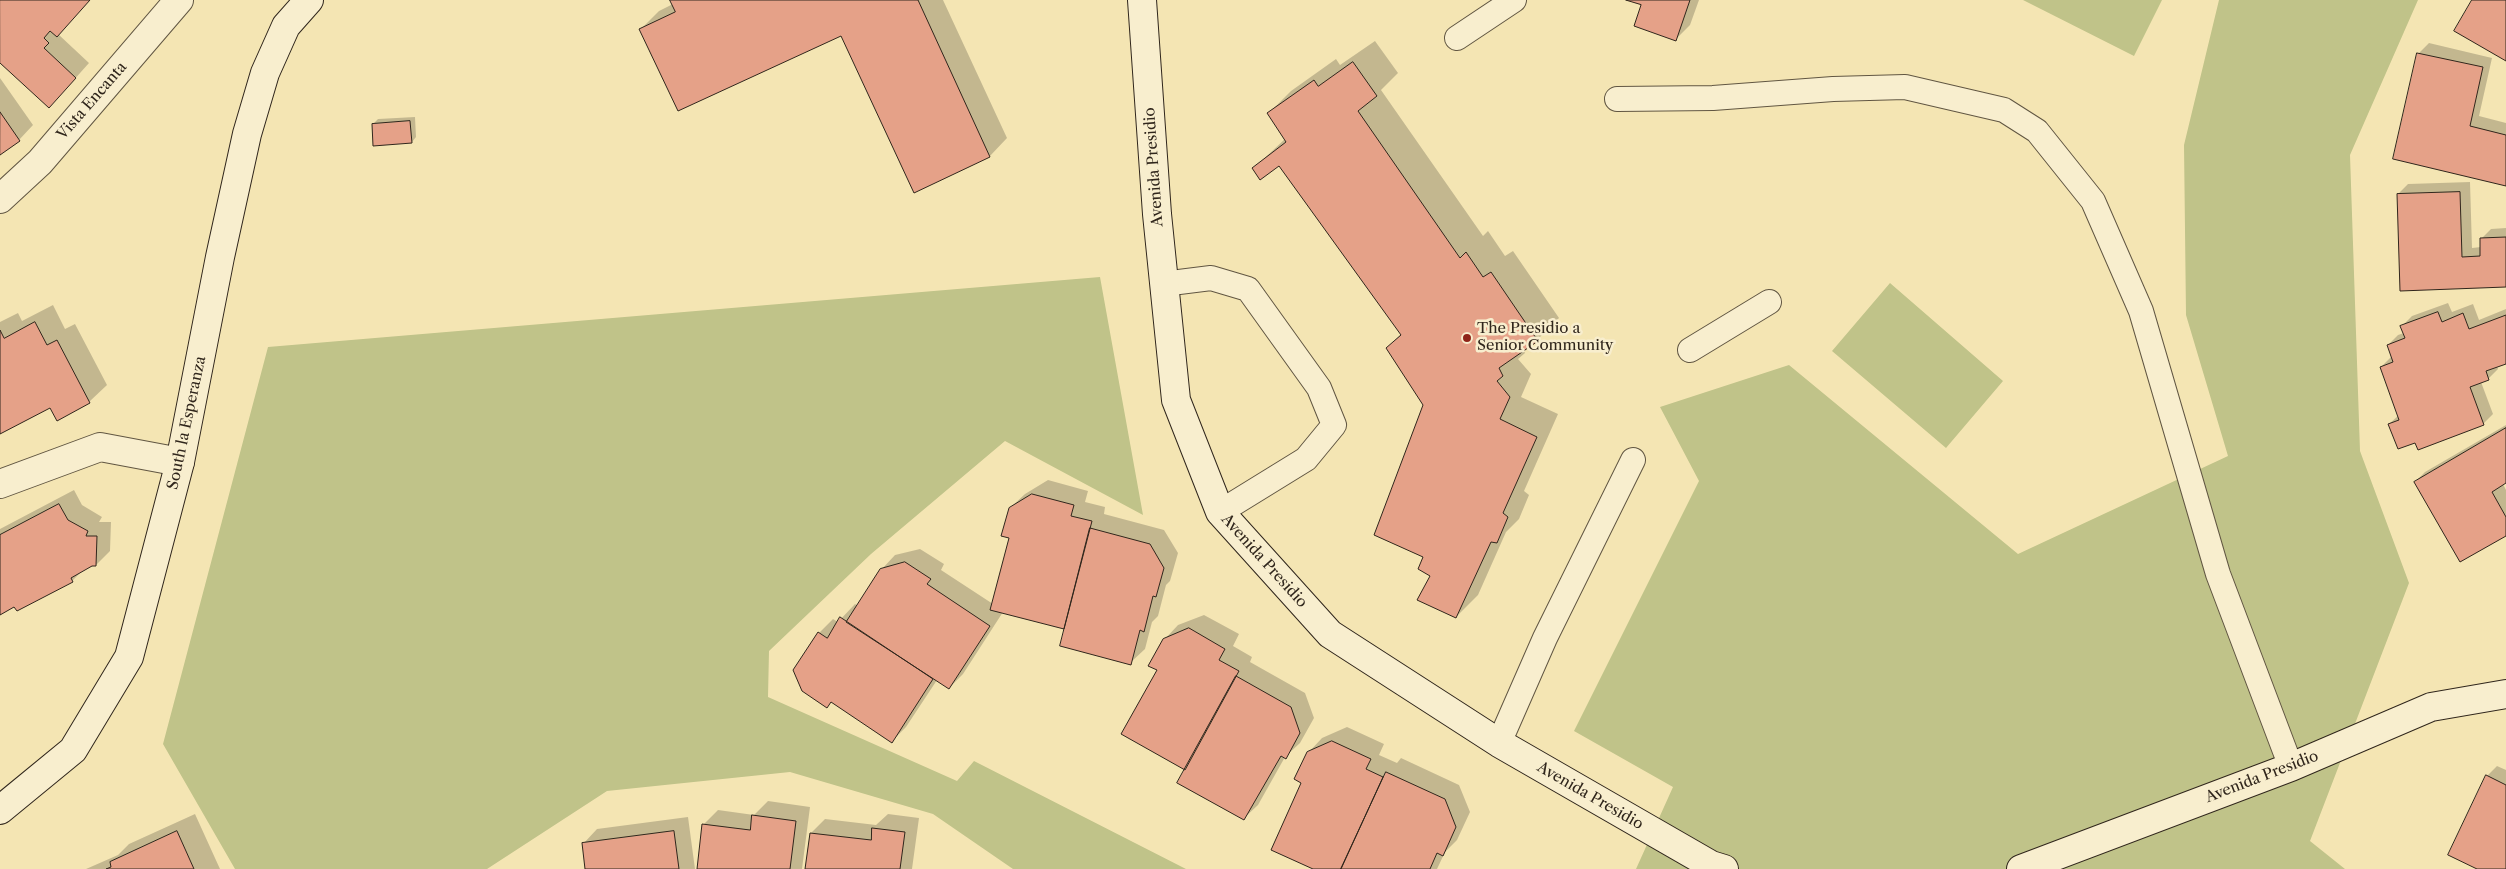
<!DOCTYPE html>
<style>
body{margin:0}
canvas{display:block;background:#f4e5b3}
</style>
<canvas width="2506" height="869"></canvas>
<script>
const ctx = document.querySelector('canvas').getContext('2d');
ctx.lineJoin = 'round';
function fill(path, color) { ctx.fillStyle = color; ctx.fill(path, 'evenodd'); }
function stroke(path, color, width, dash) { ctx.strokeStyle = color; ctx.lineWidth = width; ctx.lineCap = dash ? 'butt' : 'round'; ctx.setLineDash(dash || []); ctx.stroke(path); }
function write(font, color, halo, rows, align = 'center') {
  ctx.font = font + ' "Libre Caslon Text",serif'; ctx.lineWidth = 5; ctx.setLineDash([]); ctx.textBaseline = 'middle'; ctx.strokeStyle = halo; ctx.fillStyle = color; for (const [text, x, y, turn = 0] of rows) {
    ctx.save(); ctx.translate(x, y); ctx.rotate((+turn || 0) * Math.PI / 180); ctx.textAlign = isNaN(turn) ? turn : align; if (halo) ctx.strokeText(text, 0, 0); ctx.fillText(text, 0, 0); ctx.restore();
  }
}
const green = new Path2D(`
 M 2023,0 L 2162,0 L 2134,56 Z
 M 2219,0 L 2418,0 L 2350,155 L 2360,451 L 2409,583 L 2310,841 L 2345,869 L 1636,869 L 1673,787 L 1574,731 L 1699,481 L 1660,407 L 1789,365 L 2018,554 L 2228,456 L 2186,315 L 2184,145 Z
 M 1100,277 L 1143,515 L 1005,441 L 871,554 L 769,651 L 768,697 L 957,781 L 974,761 L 1186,869 L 1013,869 L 933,814 L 790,772 L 607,791 L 487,869 L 235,869 L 163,744 L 268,347 Z
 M 1890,283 L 2003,381 L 1946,448 L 1832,351 Z`);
const shadow = new Path2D(`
 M 0,0 L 90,0 L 58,34 L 89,63 L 63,92 L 0,61 Z
 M 671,0 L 943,0 L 1007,138 L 990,156 L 915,191 L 842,34 L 641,29 L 659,11 L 673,4 Z
 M 1630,0 L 1699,0 L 1690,25 L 1676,39 L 1643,4 Z
 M 1375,41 L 1398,73 L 1381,90 L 1483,236 L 1488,231 L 1505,256 L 1513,251 L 1559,318 L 1537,340 L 1523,350 L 1525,353 L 1518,359 L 1531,374 L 1521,397 L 1558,414 L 1524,491 L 1529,495 L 1519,519 L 1506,532 L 1478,595 L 1456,617 L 1431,575 L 1424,557 L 1425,405 L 1387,348 L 1401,334 L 1279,164 L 1253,169 L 1286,138 L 1269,113 L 1291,91 L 1336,59 L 1340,65 Z
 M 2429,43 L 2492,58 L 2479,116 L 2506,123 L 2506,184 L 2394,158 L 2419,53 Z
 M 0,78 L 33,125 L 19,140 L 0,153 Z
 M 415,117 L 416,137 L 412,142 L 373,124 L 378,119 Z
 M 2470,182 L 2472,248 L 2481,247 L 2481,239 L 2491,229 L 2506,228 L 2506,286 L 2401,289 L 2398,194 L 2408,184 Z
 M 2448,303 L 2452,312 L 2473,304 L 2479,320 L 2506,309 L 2506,362 L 2497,366 L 2498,369 L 2488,379 L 2481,382 L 2493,414 L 2483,424 L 2416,442 L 2389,424 L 2399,415 L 2381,367 L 2391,357 L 2388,345 L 2398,335 L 2404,333 L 2402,326 L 2412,316 Z
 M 53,305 L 65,329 L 75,324 L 107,385 L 89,402 L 50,406 L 0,433 L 0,322 L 18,313 L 22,321 Z
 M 2506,425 L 2506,482 L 2503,484 L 2506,490 L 2506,534 L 2415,482 L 2425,472 Z
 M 1048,480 L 1088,491 L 1085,502 L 1105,507 L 1104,514 L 1164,530 L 1178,553 L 1170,581 L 1166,585 L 1158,616 L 1152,622 L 1145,649 L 1130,663 L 1065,628 L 1003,612 L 963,674 L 949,688 L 937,680 L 906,727 L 892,741 L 832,701 L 827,707 L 819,633 L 833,619 L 838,622 L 855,604 L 858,606 L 881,570 L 895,555 L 920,549 L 944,564 L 941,570 L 993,604 L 1010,538 L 1010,508 L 1025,494 Z
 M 74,490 L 82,505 L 102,517 L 99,522 L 111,522 L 110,551 L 96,565 L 83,570 L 72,581 L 0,613 L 0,529 Z
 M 1204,615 L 1239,634 L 1233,646 L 1252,657 L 1250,662 L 1305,693 L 1314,718 L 1300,743 L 1285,757 L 1258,805 L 1243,819 L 1187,770 L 1158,670 L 1164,640 L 1178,625 Z
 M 1347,727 L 1384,744 L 1379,755 L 1397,763 L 1401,758 L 1459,785 L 1470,812 L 1457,840 L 1445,852 L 1437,869 L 1316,869 L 1303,782 L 1308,753 L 1322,738 Z
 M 2497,766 L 2506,770 L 2506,869 L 2480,869 L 2487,776 Z
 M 768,801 L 810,807 L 802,869 L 698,869 L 704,824 L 718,810 L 754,815 Z
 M 195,814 L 220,869 L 86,869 L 118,855 L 129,844 Z
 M 888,814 L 919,818 L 912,869 L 807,869 L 811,833 L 825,819 L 876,825 Z
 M 688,817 L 695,869 L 586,869 L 583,844 L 597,829 Z`);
const building = new Path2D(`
 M 0,0 L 90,0 L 57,37 L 50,31 L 44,38 L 49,43 L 44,48 L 76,78 L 49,108 L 0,63 Z
 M 670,0 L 918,0 L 990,157 L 914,193 L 841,36 L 678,111 L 639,29 L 675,12 Z
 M 1626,0 L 1690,0 L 1676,41 L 1634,26 L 1641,5 Z
 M 2472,0 L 2506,0 L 2506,61 L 2454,31 Z
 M 2417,53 L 2483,67 L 2470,126 L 2506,135 L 2506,186 L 2393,159 Z
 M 1353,62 L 1377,96 L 1358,111 L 1460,258 L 1466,252 L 1483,277 L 1491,272 L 1538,341 L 1499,368 L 1503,376 L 1497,381 L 1510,397 L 1500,419 L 1537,437 L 1503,513 L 1508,517 L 1497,543 L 1491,542 L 1456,618 L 1417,600 L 1430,576 L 1418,569 L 1423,557 L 1374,535 L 1423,405 L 1386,348 L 1401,335 L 1279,166 L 1260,180 L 1252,168 L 1286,142 L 1267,113 L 1314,80 L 1318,86 Z
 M 0,112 L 20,141 L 0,155 Z
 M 410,121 L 412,143 L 373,146 L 372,124 Z
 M 2460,192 L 2462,257 L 2480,256 L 2480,238 L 2506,237 L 2506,287 L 2400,291 L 2397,194 Z
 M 2438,312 L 2442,322 L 2463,313 L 2469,329 L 2506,315 L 2506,364 L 2486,371 L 2489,380 L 2470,387 L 2484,425 L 2418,450 L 2415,443 L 2398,449 L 2388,424 L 2399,420 L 2380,367 L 2393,362 L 2387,345 L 2405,338 L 2400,326 Z
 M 35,322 L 47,345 L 57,340 L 90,403 L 57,421 L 50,408 L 0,434 L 0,330 L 4,338 Z
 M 2506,428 L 2506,483 L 2492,492 L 2506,517 L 2506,536 L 2460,562 L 2414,482 Z
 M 1032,494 L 1074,505 L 1071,516 L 1092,521 L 1064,629 L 990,610 L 1009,538 L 1001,536 L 1009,508 Z
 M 59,504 L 68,520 L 88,531 L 86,536 L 97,536 L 96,566 L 92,566 L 71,578 L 73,582 L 17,611 L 14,607 L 0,615 L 0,535 Z
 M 1090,528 L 1150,544 L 1164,568 L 1156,597 L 1153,596 L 1144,632 L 1140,630 L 1131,665 L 1060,646 Z
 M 905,562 L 931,579 L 927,584 L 990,626 L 949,689 L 846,622 L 880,569 Z
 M 840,617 L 933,679 L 892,743 L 831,702 L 827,708 L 802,691 L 793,670 L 818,632 L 827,638 Z
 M 1189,628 L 1225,649 L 1219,660 L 1239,671 L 1185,770 L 1121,734 L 1157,670 L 1148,666 L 1163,639 Z
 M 1236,676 L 1291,707 L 1300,733 L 1286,759 L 1281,756 L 1244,820 L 1177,783 Z
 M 1332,741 L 1371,759 L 1366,769 L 1383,777 L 1341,869 L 1313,869 L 1271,850 L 1301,783 L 1294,779 L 1307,752 Z
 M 1386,772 L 1445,799 L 1456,827 L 1443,856 L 1437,853 L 1430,869 L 1341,869 Z
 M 2486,775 L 2506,785 L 2506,869 L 2477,869 L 2448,855 Z
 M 752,815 L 796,821 L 790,869 L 697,869 L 702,824 L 750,830 Z
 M 872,828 L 905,832 L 900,869 L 805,869 L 810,833 L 871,840 Z
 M 177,831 L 194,869 L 106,869 L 111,867 L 110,862 Z
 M 674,831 L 679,869 L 585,869 L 582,843 Z`);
const lane = new Path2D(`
 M 1457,38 L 1514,0
 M 1617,99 L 1713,98 L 1833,89 L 1905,87 L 2004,110 L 2037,131 L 2093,201 L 2141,311 L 2218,574 L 2291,767
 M 1163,284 L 1211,278 L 1248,289 L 1319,388 L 1334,425 L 1306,459 L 1220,512
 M 1690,350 L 1769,302
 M 1499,743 L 1545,638 L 1633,460`);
const street = new Path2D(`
 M 0,199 L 40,162 L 179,0
 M 0,484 L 100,447 L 180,462`);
const secondary = new Path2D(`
 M 1142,0 L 1157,214 L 1176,400 L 1220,512 L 1330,634 L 1499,743 L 1711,865 L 1724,869
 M 0,810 L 73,750 L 129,657 L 180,462 L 220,257 L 247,134 L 265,73 L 286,26 L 309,0
 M 2021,869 L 2291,767 L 2431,707 L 2506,694`);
const markers = [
 [1467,338,5,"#8f2418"]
];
const streetNames = [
 ["Vista Encanta",92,101,-49],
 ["Avenida Presidio",1154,167,-94],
 ["South la Esperanza",187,423,-78],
 ["Avenida Presidio",1264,561,48],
 ["Avenida Presidio",2262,777,-21],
 ["Avenida Presidio",1590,796,30]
];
const poiNames = [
 ["The Presidio a",1477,329],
 ["Senior Community",1477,346]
];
fill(green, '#c0c389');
fill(shadow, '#0003');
fill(building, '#e5a188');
stroke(building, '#30261c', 1);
stroke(lane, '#615642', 26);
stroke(street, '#615642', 30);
stroke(secondary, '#30261c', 30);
stroke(lane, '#f8eece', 24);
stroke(street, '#f8eece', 28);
stroke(secondary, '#f8eece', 28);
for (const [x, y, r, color] of markers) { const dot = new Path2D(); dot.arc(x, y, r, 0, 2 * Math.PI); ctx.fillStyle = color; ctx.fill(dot); stroke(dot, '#f8eece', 2); }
write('15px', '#30261c', '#f8eece', streetNames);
write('15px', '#30261c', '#f8eece', poiNames, 'left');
</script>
